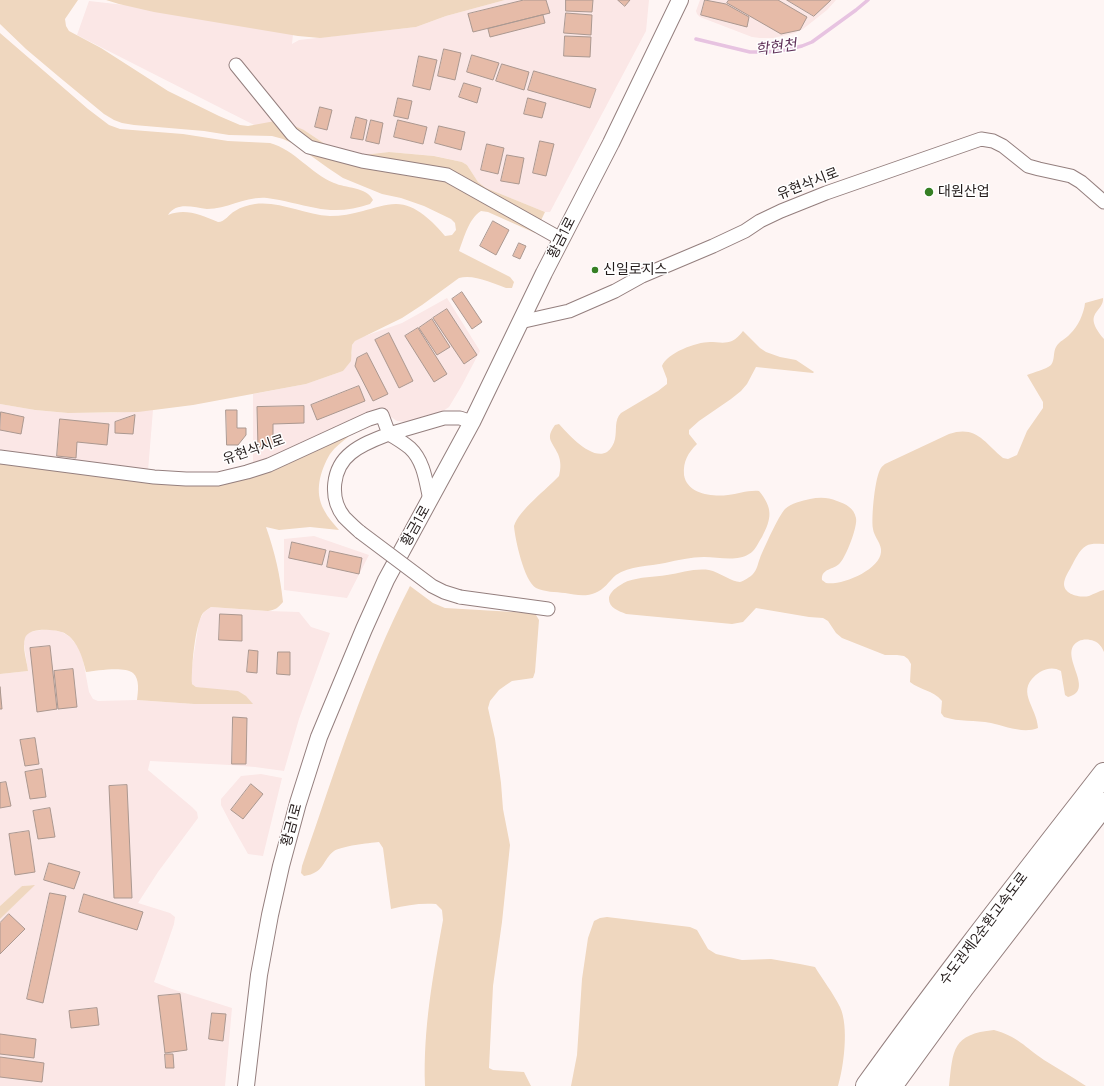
<!DOCTYPE html>
<meta charset="utf-8">
<style>
body{margin:0}
canvas{display:block;background:#fef5f4}
</style>
<canvas width="1104" height="1086"></canvas>
<script>
const ctx = document.querySelector('canvas').getContext('2d');
ctx.lineJoin = 'round';
function fill(path, color) { ctx.fillStyle = color; ctx.fill(path, 'evenodd'); }
function stroke(path, color, width, dash) { ctx.strokeStyle = color; ctx.lineWidth = width; ctx.lineCap = dash ? 'butt' : 'round'; ctx.setLineDash(dash || []); ctx.stroke(path); }
function write(font, color, halo, rows, align = 'center') {
  ctx.font = font + ' Manrope,"Noto Sans KR",sans-serif'; ctx.lineWidth = 3; ctx.setLineDash([]); ctx.textBaseline = 'middle'; ctx.strokeStyle = halo; ctx.fillStyle = color; for (const [text, x, y, turn = 0] of rows) {
    ctx.save(); ctx.translate(x, y); ctx.rotate((+turn || 0) * Math.PI / 180); ctx.textAlign = isNaN(turn) ? turn : align; if (halo) ctx.strokeText(text, 0, 0); ctx.fillText(text, 0, 0); ctx.restore();
  }
}
const built = new Path2D(`
 M 505,0 L 649,0 L 646,31 L 550,212 L 545,212 L 486,188 L 478,182 L 467,165 L 462,162 L 435,156 L 389,152 L 363,155 L 331,148 L 304,130 L 264,130 L 77,35 L 89,1 L 294,24 L 292,44 L 299,40 L 416,27 L 446,16 Z
 M 700,0 L 836,0 L 827,10 L 803,29 L 795,33 L 773,38 L 760,38 L 752,37 L 700,17 L 697,14 L 696,11 Z
 M 447,298 L 480,351 L 461,387 L 449,407 L 443,411 L 406,422 L 397,421 L 391,417 L 384,409 L 342,425 L 253,466 L 253,394 L 306,384 L 343,371 L 352,353 L 352,345 L 355,341 L 362,337 L 402,323 Z
 M 0,404 L 35,410 L 68,413 L 110,413 L 153,410 L 148,471 L 0,453 Z
 M 314,536 L 369,555 L 347,598 L 284,590 L 284,539 Z
 M 211,607 L 268,611 L 299,612 L 311,627 L 330,633 L 299,719 L 284,771 L 255,767 L 230,765 L 150,761 L 148,770 L 192,807 L 197,812 L 198,818 L 158,872 L 138,903 L 170,913 L 175,917 L 174,924 L 154,982 L 172,989 L 232,1008 L 225,1086 L 0,1086 L 0,919 L 34,885 L 22,886 L 0,906 L 0,674 L 28,671 L 24,644 L 25,636 L 29,632 L 48,629 L 62,632 L 70,637 L 78,647 L 83,660 L 89,692 L 93,699 L 98,701 L 137,700 L 194,704 L 252,704 L 230,690 L 218,690 L 196,687 L 192,684 L 191,673 L 199,621 L 204,612 Z
 M 261,774 L 282,778 L 263,856 L 248,854 L 231,824 L 221,805 L 221,799 L 241,776 Z`);
const green = new Path2D(`
 M 0,0 L 78,0 L 65,19 L 66,26 L 69,31 L 101,48 L 168,91 L 219,116 L 240,125 L 248,126 L 275,121 L 292,125 L 304,130 L 331,148 L 363,155 L 389,152 L 434,156 L 462,162 L 467,165 L 478,182 L 486,188 L 545,212 L 535,233 L 488,212 L 481,211 C 469,218 464,238 459,251 L 510,277 L 514,282 L 512,288 L 506,288 C 492,283 474,274 459,278 L 422,305 L 402,318 L 355,341 L 352,345 L 351,361 L 343,371 L 306,384 L 193,405 L 138,412 L 68,413 L 35,410 L 0,404 L 0,33 L 88,109 L 109,125 L 120,129 L 183,134 L 228,141 L 270,143 C 295,150 310,173 334,183 C 345,188 367,187 373,200 L 370,204 C 353,210 334,212 316,208 C 299,205 284,200 267,198 C 246,196 228,209 207,209 C 194,208 177,201 168,215 C 186,208 200,215 218,222 C 225,222 229,214 235,211 C 241,207 248,205 255,204 C 281,201 304,215 330,216 C 341,216 352,214 363,211 C 374,208 385,204 396,204 C 416,204 433,222 445,236 L 452,235 L 456,230 L 455,223 L 451,219 L 424,206 L 401,198 L 382,194 L 343,178 L 328,168 L 296,145 L 283,139 L 272,136 L 229,135 L 204,131 L 134,125 L 122,123 L 114,120 L 104,114 L 58,76 L 26,49 L 0,24 Z
 M 106,0 L 505,0 L 446,16 L 416,27 L 320,38 L 298,36 L 154,12 L 119,4 Z
 M 1103,298 C 1104,313 1081,312 1104,339 L 1104,544 C 1098,544 1091,543 1086,546 C 1079,550 1075,560 1071,567 C 1069,571 1064,578 1064,584 C 1064,595 1081,598 1089,596 C 1094,594 1099,591 1104,590 L 1104,652 C 1102,647 1099,643 1094,641 C 1089,639 1083,639 1079,641 C 1055,653 1098,690 1068,697 L 1065,695 L 1061,671 C 1054,667 1047,668 1040,672 C 1013,690 1037,706 1038,728 C 1023,734 1005,726 991,723 C 975,720 959,722 944,717 L 941,713 L 942,701 C 933,690 920,690 910,682 L 911,664 L 908,659 L 904,656 L 897,655 L 885,655 L 842,638 L 836,633 L 828,621 L 823,618 L 809,617 L 756,608 L 743,622 L 732,624 L 626,614 C 619,611 609,608 609,599 C 609,591 621,584 628,581 C 640,577 654,577 667,575 C 681,573 695,568 709,570 C 719,572 732,582 740,582 C 744,581 750,577 753,574 C 757,570 758,563 760,558 C 764,548 779,515 785,509 C 791,503 802,501 810,499 C 819,497 828,497 837,501 C 846,504 854,508 856,518 C 858,526 846,557 840,563 C 834,570 821,568 822,580 L 826,583 C 841,586 880,570 881,552 C 882,544 874,537 873,529 C 871,518 875,476 881,468 C 882,466 884,465 885,464 L 949,434 C 976,425 984,442 1003,458 L 1008,459 L 1017,455 L 1027,431 L 1043,408 L 1043,402 L 1027,375 C 1034,372 1045,370 1051,365 C 1055,360 1053,352 1056,347 C 1059,341 1066,339 1070,334 C 1078,327 1084,313 1085,303 Z
 M 743,331 L 760,348 L 766,352 L 780,357 L 796,360 L 814,372 L 813,373 L 756,367 L 747,384 L 741,391 L 731,399 L 699,421 L 689,430 L 689,434 L 697,444 C 688,453 683,461 684,475 C 687,494 712,497 728,495 C 738,494 748,490 759,491 C 773,508 772,518 762,537 C 758,543 755,551 749,554 C 737,562 718,557 704,557 C 691,557 678,560 665,563 C 650,566 629,566 616,575 C 609,581 604,590 595,593 C 586,597 575,595 565,593 C 556,592 544,592 536,588 C 524,581 515,539 514,526 C 519,510 547,489 559,476 C 561,468 561,461 558,454 C 552,441 545,439 555,425 L 559,424 C 568,434 592,461 607,452 C 611,449 614,444 615,439 C 617,430 614,420 621,413 L 658,391 L 667,384 L 667,379 L 662,366 C 667,353 696,342 710,342 C 717,342 725,344 732,341 C 736,339 740,335 743,331 Z
 M 346,434 L 348,437 C 342,442 335,447 330,454 C 320,471 314,492 324,510 C 328,518 334,524 339,530 L 310,527 L 279,530 L 266,527 C 275,553 280,574 283,602 C 278,608 275,610 268,611 L 211,607 C 208,609 205,611 203,613 C 195,624 191,670 192,684 L 196,687 L 238,691 L 246,696 L 253,704 L 194,704 L 137,700 C 138,692 140,679 133,673 C 124,666 96,671 86,672 C 83,660 80,648 71,638 C 69,636 65,633 62,632 C 53,629 28,627 25,638 C 22,648 27,661 28,671 L 0,674 L 0,463 L 201,484 Z
 M 410,586 L 433,603 L 445,608 L 531,613 L 536,615 L 539,620 L 535,672 L 533,678 L 512,681 L 506,685 L 499,690 L 490,701 L 488,708 L 495,739 L 501,783 L 503,809 L 510,845 L 502,922 L 493,986 L 489,1068 L 493,1070 L 524,1072 L 531,1086 L 425,1086 C 423,1029 433,975 443,920 L 442,910 L 436,904 C 420,903 407,905 391,909 L 383,848 L 379,842 C 368,843 342,846 334,851 C 322,860 325,873 304,876 L 301,873 L 302,866 C 335,772 364,675 410,586 Z
 M 35,885 L 0,919 L 0,906 L 22,886 Z
 M 607,917 L 690,927 L 697,930 L 708,949 L 716,954 L 742,960 L 771,959 L 800,964 L 815,967 C 823,980 833,993 840,1007 C 849,1026 844,1066 838,1086 L 571,1086 L 577,1055 L 582,979 L 588,938 L 594,921 L 600,918 Z
 M 994,1030 C 1017,1036 1025,1047 1044,1060 C 1058,1069 1073,1077 1086,1086 L 949,1086 C 953,1050 952,1034 994,1030 Z`);
const stream = new Path2D(`
 M 696,39 L 750,52 L 767,52 L 785,50 L 802,46 L 812,42 L 856,10 L 868,0`);
const building = new Path2D(`
 M 524,0 L 546,0 L 550,13 L 473,32 L 468,14 Z
 M 566,0 L 593,0 L 592,12 L 566,11 Z
 M 618,0 L 630,0 L 625,6 Z
 M 705,0 L 726,4 L 749,17 L 747,27 L 701,15 Z
 M 729,0 L 778,0 L 807,17 L 800,30 L 781,34 L 727,3 Z
 M 787,0 L 831,0 L 814,16 Z
 M 566,13 L 592,15 L 591,35 L 564,33 Z
 M 543,15 L 545,23 L 490,37 L 488,29 Z
 M 565,36 L 591,37 L 590,57 L 564,56 Z
 M 444,49 L 461,53 L 455,80 L 438,76 Z
 M 472,55 L 499,63 L 493,80 L 467,72 Z
 M 419,56 L 437,60 L 430,90 L 413,86 Z
 M 502,64 L 529,72 L 524,90 L 496,81 Z
 M 534,71 L 596,89 L 590,108 L 528,90 Z
 M 464,83 L 481,88 L 477,103 L 459,97 Z
 M 398,98 L 412,101 L 408,119 L 394,116 Z
 M 528,98 L 546,103 L 542,118 L 524,114 Z
 M 320,107 L 332,110 L 327,130 L 315,127 Z
 M 356,117 L 367,120 L 363,140 L 351,138 Z
 M 371,120 L 383,123 L 379,144 L 366,141 Z
 M 398,120 L 427,127 L 423,144 L 394,137 Z
 M 439,126 L 465,132 L 461,150 L 435,143 Z
 M 540,141 L 554,144 L 546,176 L 533,173 Z
 M 487,144 L 504,148 L 498,174 L 481,170 Z
 M 507,155 L 524,158 L 519,184 L 501,181 Z
 M 493,221 L 509,230 L 496,255 L 480,246 Z
 M 519,243 L 526,246 L 520,259 L 513,256 Z
 M 462,292 L 482,322 L 472,329 L 452,299 Z
 M 447,309 L 477,355 L 464,364 L 433,318 Z
 M 432,319 L 450,347 L 437,355 L 419,328 Z
 M 418,328 L 447,374 L 434,382 L 405,336 Z
 M 389,333 L 413,381 L 399,388 L 375,340 Z
 M 367,353 L 388,394 L 373,401 L 355,366 L 357,358 Z
 M 359,386 L 365,401 L 317,420 L 311,405 Z
 M 304,406 L 304,423 L 273,424 L 273,447 L 258,447 L 257,407 Z
 M 226,410 L 237,410 L 237,428 L 246,428 L 246,435 L 238,445 L 227,445 Z
 M 1,412 L 24,417 L 21,434 L 0,430 Z
 M 135,415 L 133,434 L 115,433 L 115,422 Z
 M 60,419 L 109,424 L 107,445 L 77,442 L 76,458 L 57,456 Z
 M 292,542 L 326,550 L 322,565 L 289,558 Z
 M 330,551 L 362,558 L 359,574 L 327,567 Z
 M 220,614 L 242,615 L 242,641 L 219,640 Z
 M 50,646 L 57,709 L 37,712 L 30,648 Z
 M 249,650 L 258,651 L 257,673 L 247,672 Z
 M 278,652 L 290,652 L 290,675 L 277,674 Z
 M 73,669 L 77,707 L 58,709 L 54,671 Z
 M 0,687 L 2,709 L 0,709 Z
 M 233,717 L 247,718 L 246,764 L 232,764 Z
 M 35,738 L 39,764 L 25,766 L 20,740 Z
 M 42,769 L 46,797 L 30,799 L 25,772 Z
 M 6,782 L 11,806 L 0,808 L 0,783 Z
 M 251,784 L 263,794 L 243,819 L 231,810 Z
 M 127,785 L 132,898 L 114,898 L 109,786 Z
 M 50,808 L 55,837 L 38,839 L 33,811 Z
 M 29,831 L 35,872 L 15,875 L 9,834 Z
 M 49,863 L 80,872 L 74,889 L 44,880 Z
 M 50,893 L 66,896 L 43,1003 L 27,999 Z
 M 84,894 L 143,912 L 137,930 L 79,912 Z
 M 9,914 L 25,929 L 0,954 L 0,923 Z
 M 180,994 L 187,1050 L 165,1053 L 158,996 Z
 M 97,1008 L 99,1025 L 71,1028 L 69,1011 Z
 M 212,1013 L 226,1014 L 223,1041 L 209,1039 Z
 M 0,1034 L 36,1039 L 34,1058 L 0,1054 Z
 M 165,1054 L 173,1054 L 174,1068 L 166,1068 Z
 M 0,1057 L 44,1063 L 42,1082 L 0,1077 Z`);
const minor = new Path2D(`
 M 236,65 L 292,134 L 309,147 L 362,161 L 447,175 L 561,239
 M 520,322 L 569,311 L 615,291 L 642,276 L 713,246 L 745,231 L 760,221 L 781,211 L 826,193 L 981,139 L 993,141 L 1003,146 L 1028,166 L 1039,169 L 1071,176 L 1081,182 L 1104,202
 M 0,457 L 154,477 L 186,479 L 218,479 L 247,472 L 269,465 L 369,419 L 382,415 L 389,434 L 444,418 L 460,418 L 472,422
 M 360,532 C 354,527 349,522 344,517 C 329,498 332,468 351,453 C 362,444 376,439 389,434 C 396,438 404,443 410,448 C 424,461 426,482 430,500
 M 460,597 L 548,609`);
const tertiary = new Path2D(`
 M 246,1086 L 259,975 L 270,915 L 281,866 L 298,803 L 319,737 L 364,629 L 386,580 L 472,422 L 544,273 L 611,143 L 680,0`);
const motorway = new Path2D(`
 M 867,1086 C 943,980 1024,877 1104,774
 M 891,1086 L 963,987 L 1104,804`);
const minorBridge = new Path2D(`
 M 360,532 L 432,586 L 444,592 L 460,597`);
const markers = [
 [929,192,5,"#367f24"],
 [595,270,4,"#367f24"]
];
const streetNames = [
 ["유현삭시로",808,184,-21],
 ["황금1로",562,238,-63],
 ["유현삭시로",254,450,-19],
 ["황금1로",416,526,-61],
 ["황금1로",292,825,-75],
 ["수도권제2순환고속도로",984,929,-53]
];
const poiNames = [
 ["대원산업",938,192],
 ["신일로지스",603,270]
];
const waterNames = [
 ["학현천",776,48,-8]
];
fill(built, '#fbe7e6');
fill(green, '#efd7bf');
stroke(stream, '#e7c3e1', 3.5);
fill(building, '#e6bba8');
stroke(building, '#ab9890', 1);
stroke(minor, '#947f7e', 15);
stroke(tertiary, '#947f7e', 18);
stroke(motorway, '#947f7e', 24);
stroke(minor, '#fff', 13);
stroke(tertiary, '#fff', 16);
stroke(motorway, '#fff', 22);
stroke(minorBridge, '#947f7e', 15, []);
stroke(minorBridge, '#fff', 13);
for (const [x, y, r, color] of markers) { const dot = new Path2D(); dot.arc(x, y, r, 0, 2 * Math.PI); ctx.fillStyle = color; ctx.fill(dot); stroke(dot, '#fff', 1.5); }
write('14px', '#231b1a', '#fff', streetNames);
write('14px', '#231b1a', '#fff', poiNames, 'left');
write('italic 15px', '#603259', '#fff', waterNames);
</script>
